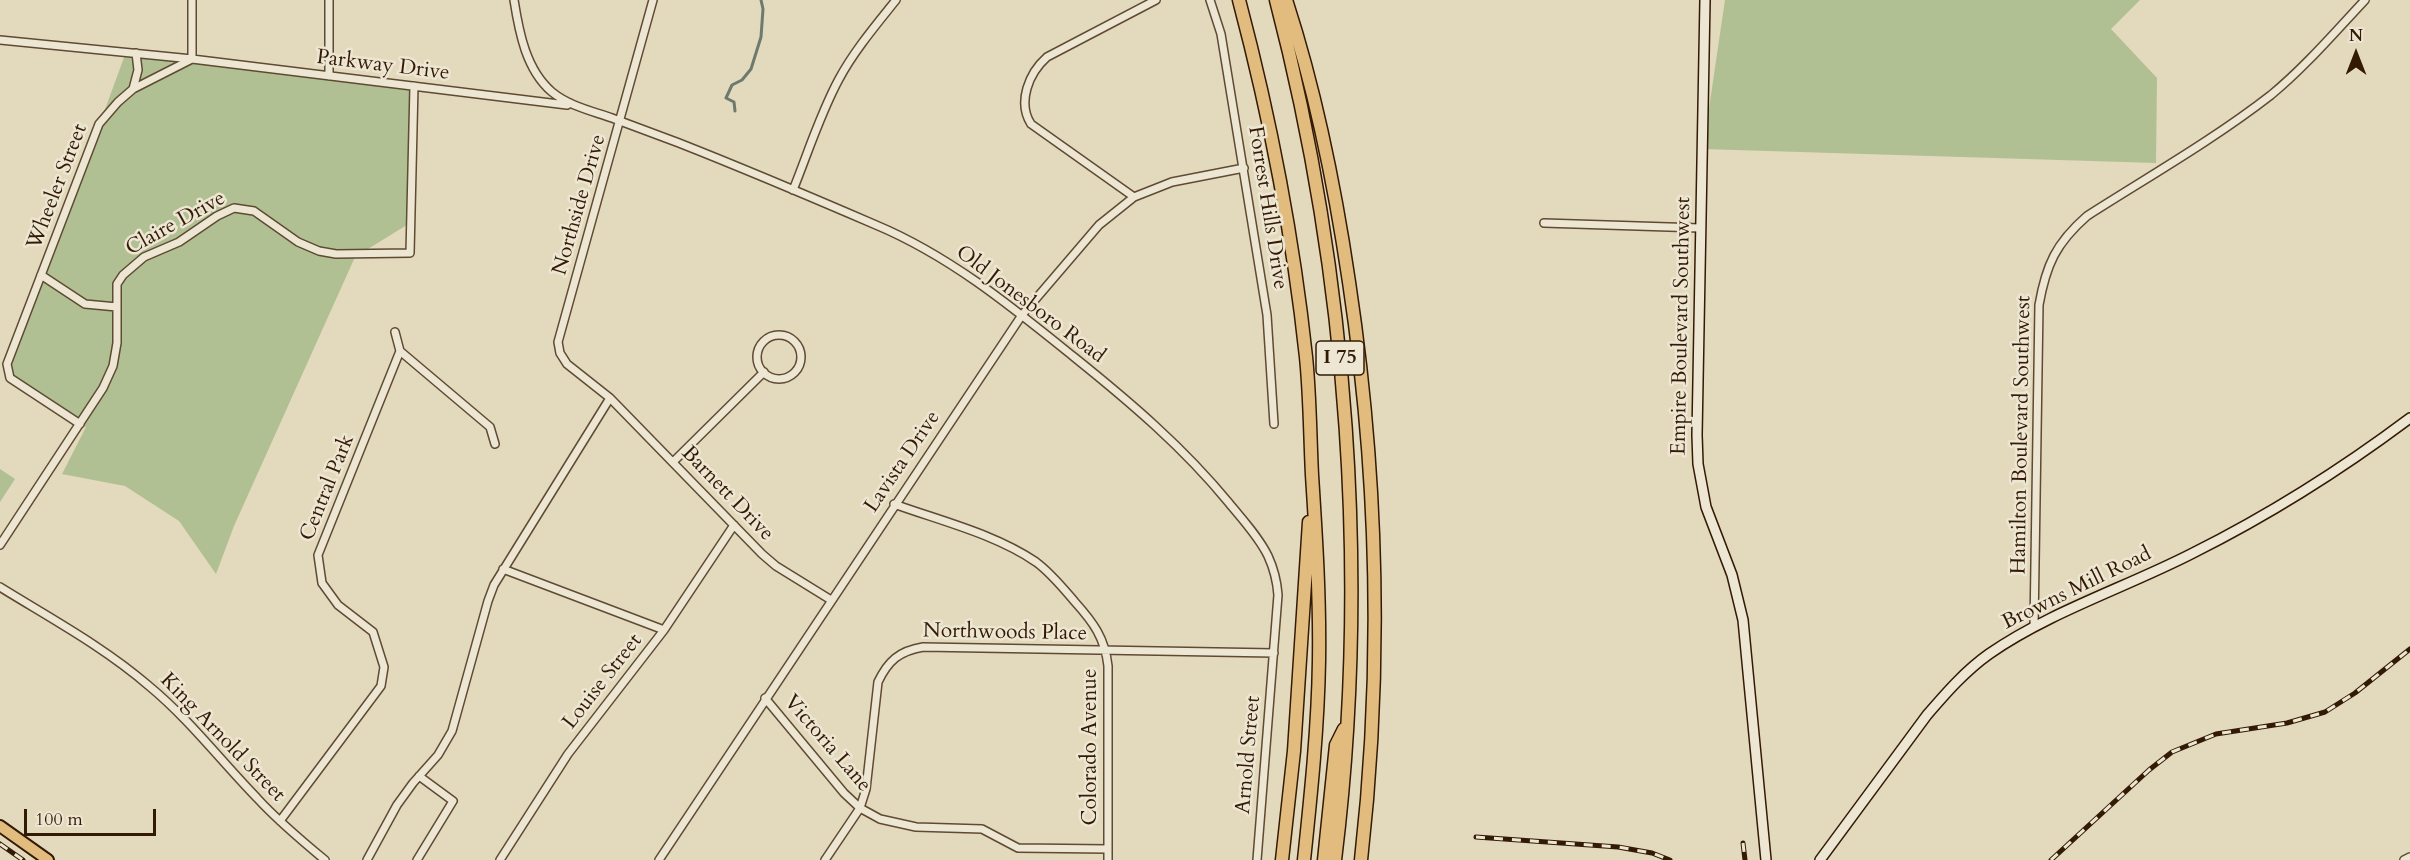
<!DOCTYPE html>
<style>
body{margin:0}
#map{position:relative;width:2410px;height:860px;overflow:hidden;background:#e3d9bc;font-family:Cardo,serif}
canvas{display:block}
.north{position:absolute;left:2326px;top:24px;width:60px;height:60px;-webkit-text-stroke:4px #ede6d3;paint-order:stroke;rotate:0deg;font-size:16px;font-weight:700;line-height:24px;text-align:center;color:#331a05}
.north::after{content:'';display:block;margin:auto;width:21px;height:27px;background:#331a05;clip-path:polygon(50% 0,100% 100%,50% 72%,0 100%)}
.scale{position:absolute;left:24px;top:809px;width:132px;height:27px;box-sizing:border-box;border:3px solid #331a05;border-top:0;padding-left:8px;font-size:18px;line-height:21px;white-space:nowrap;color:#331a05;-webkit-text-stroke:4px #ede6d3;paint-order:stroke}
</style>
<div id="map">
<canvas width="2410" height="860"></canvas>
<div class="north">N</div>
<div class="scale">100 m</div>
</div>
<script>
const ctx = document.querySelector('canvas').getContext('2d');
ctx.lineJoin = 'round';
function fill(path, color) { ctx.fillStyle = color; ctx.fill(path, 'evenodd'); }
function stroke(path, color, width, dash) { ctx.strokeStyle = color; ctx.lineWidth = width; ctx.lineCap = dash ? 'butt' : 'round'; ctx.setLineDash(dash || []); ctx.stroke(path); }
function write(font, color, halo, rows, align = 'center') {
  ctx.font = font + ' Cardo,serif'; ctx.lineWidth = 5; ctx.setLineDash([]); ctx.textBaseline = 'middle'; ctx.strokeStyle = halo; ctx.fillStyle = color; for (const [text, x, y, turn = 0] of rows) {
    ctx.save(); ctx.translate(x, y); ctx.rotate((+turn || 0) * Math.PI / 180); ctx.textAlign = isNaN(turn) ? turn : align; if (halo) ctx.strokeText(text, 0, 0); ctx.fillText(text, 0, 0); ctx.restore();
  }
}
const green = new Path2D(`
 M 1725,0 L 2140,0 L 2111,29 L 2157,78 L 2156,163 L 1703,149 Z
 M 126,52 L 410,88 L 410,223 L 355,257 L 234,526 L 216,574 L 179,521 L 125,486 L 62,474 L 86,427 L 6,373 L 11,366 Z
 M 0,469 L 15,479 L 0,502 Z`);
const stream = new Path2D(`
 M 735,111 L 734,102 L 726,98 L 732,85 L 742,80 L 751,69 L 761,37 L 763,9 L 761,0`);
const street = new Path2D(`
 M 514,0 C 519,32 526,70 552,92 C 569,106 592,111 612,118 C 634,126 657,135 679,143 C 745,169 811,197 876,225 C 950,256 1012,307 1074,357 C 1130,402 1183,447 1229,503 C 1242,519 1259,537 1268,556 C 1274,569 1277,581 1278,595 L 1257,860
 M 653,0 L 558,342 L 560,353 L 567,364 L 610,398 L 762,554 L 776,566 L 831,600
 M 1210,0 L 1221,34 L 1267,315 L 1274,424
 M 0,40 L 192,59 L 567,105 L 570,103
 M 192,59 L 192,0
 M 329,76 L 329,0
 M 133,89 L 192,59
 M 793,190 C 808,153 820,114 839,79 C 854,51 876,25 896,0
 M 1134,197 L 1031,124 C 1017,102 1029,73 1047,57 L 1156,0
 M 1544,223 L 1700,228
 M 41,275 L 85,304 L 117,307
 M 395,332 L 400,351
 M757 357a22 22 0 1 1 44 0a22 22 0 1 1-44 0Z
 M 400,351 L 490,427 L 495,444
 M 80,424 L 10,378 L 7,364 L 99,124 L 118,102 L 133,89 L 138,70 L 136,53
 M 673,462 L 764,372
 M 894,504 C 941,521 995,534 1036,562 C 1051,573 1063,588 1075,602 C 1093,622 1105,638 1108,666 L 1108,860
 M 0,545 L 103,388 L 113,366 L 117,343 L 117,284 L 123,275 L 144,257 L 179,242 L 217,216 L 234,208 L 254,211 L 298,242 L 319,251 L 336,254 L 410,253 L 414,86
 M 503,569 L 664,630
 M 0,587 C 50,618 104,647 149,686 C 189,719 221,761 257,798 C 278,821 302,841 325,860
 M 2034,627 L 2039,305 C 2046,265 2056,243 2087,216 C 2148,177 2213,140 2271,95 C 2305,67 2335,32 2365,0
 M 765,698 L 844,793 L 860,808 L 880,819 L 916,827 L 982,829 L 1018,848 L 1108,849
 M 280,821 L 381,686 L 384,667 L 373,632 L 338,605 L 322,583 L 318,555 L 400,351
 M 367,860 L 397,805 L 413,783 L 438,755 L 452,731 L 488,601 L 494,585 L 610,398
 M 417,860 L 453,801 L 419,776
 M 500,860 L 568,754 L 664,630 L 734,525
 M 659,860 L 1022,315 L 1099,225 L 1134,197 L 1172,182 L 1244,168
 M 825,860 L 860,808 L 866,789 L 878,682 C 888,661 899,651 923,647 L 1274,653
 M 2404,860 L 2410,857`);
const secondary = new Path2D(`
 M 1705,0 L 1697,435 L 1698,464 L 1706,507 L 1732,575 L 1743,620 L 1766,860
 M 1820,860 L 1927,715 C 1946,693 1965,671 1989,654 C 2049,612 2127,587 2193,553 C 2269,515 2342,469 2410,418`);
const primary = new Path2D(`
 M 0,826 L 48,860`);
const highway = new Path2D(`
 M 1239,0 C 1270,117 1293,236 1306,357 C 1310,396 1310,435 1312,475 C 1316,537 1320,598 1319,661 C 1318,727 1311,794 1304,860
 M 1276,0 C 1348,276 1370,577 1335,860
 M 1286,0 C 1316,92 1335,187 1349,282 C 1378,474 1383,667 1361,860
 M 1282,860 L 1294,751 L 1309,522
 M 1324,860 L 1336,745 L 1344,729`);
const rail = new Path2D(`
 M 1476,837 L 1618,847 L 1652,853 L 1670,860
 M 1743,843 L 1745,860
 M 0,844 L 23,860
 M 2051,860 L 2149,770 L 2172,752 L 2216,734 L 2287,723 L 2325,712 L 2355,693 L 2410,649`);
const shields = [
 [1340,358,48]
];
const shieldNames = [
 ["I 75",1340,358]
];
const streetNames = [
 ["Parkway Drive",383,66,7],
 ["Wheeler Street",58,187,-69],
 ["Northside Drive",580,205,-74],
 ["Forrest Hills Drive",1267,208,81],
 ["Claire Drive",176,224,-29],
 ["Old Jonesboro Road",1030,305,37],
 ["Empire Boulevard Southwest",1682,326,-89],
 ["Hamilton Boulevard Southwest",2022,435,-89],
 ["Lavista Drive",903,462,-56],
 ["Central Park",328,488,-68],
 ["Barnett Drive",727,494,46],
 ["Browns Mill Road",2077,589,-26],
 ["Northwoods Place",1005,633,1],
 ["Louise Street",603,682,-52],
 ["King Arnold Street",222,738,46],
 ["Victoria Lane",827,744,49],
 ["Colorado Avenue",1091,747,-90],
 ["Arnold Street",1249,755,-85]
];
fill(green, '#b0c093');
stroke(stream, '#6e7a6e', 3);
stroke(street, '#5f4a33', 10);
stroke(secondary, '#331a05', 12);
stroke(primary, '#331a05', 14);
stroke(highway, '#331a05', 15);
stroke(street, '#ede6d3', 7);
stroke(secondary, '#ede6d3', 9);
stroke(primary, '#e2bc7e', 10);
stroke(highway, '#e2bc7e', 12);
stroke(rail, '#331a05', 5);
stroke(rail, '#ede6d3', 3, [9]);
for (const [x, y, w] of shields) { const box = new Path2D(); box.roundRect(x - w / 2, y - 17, w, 34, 4.5); ctx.fillStyle = '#ede6d3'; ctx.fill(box); stroke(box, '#331a05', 1.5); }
write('bold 20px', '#331a05', null, shieldNames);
write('21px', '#331a05', '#ede6d3', streetNames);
</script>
